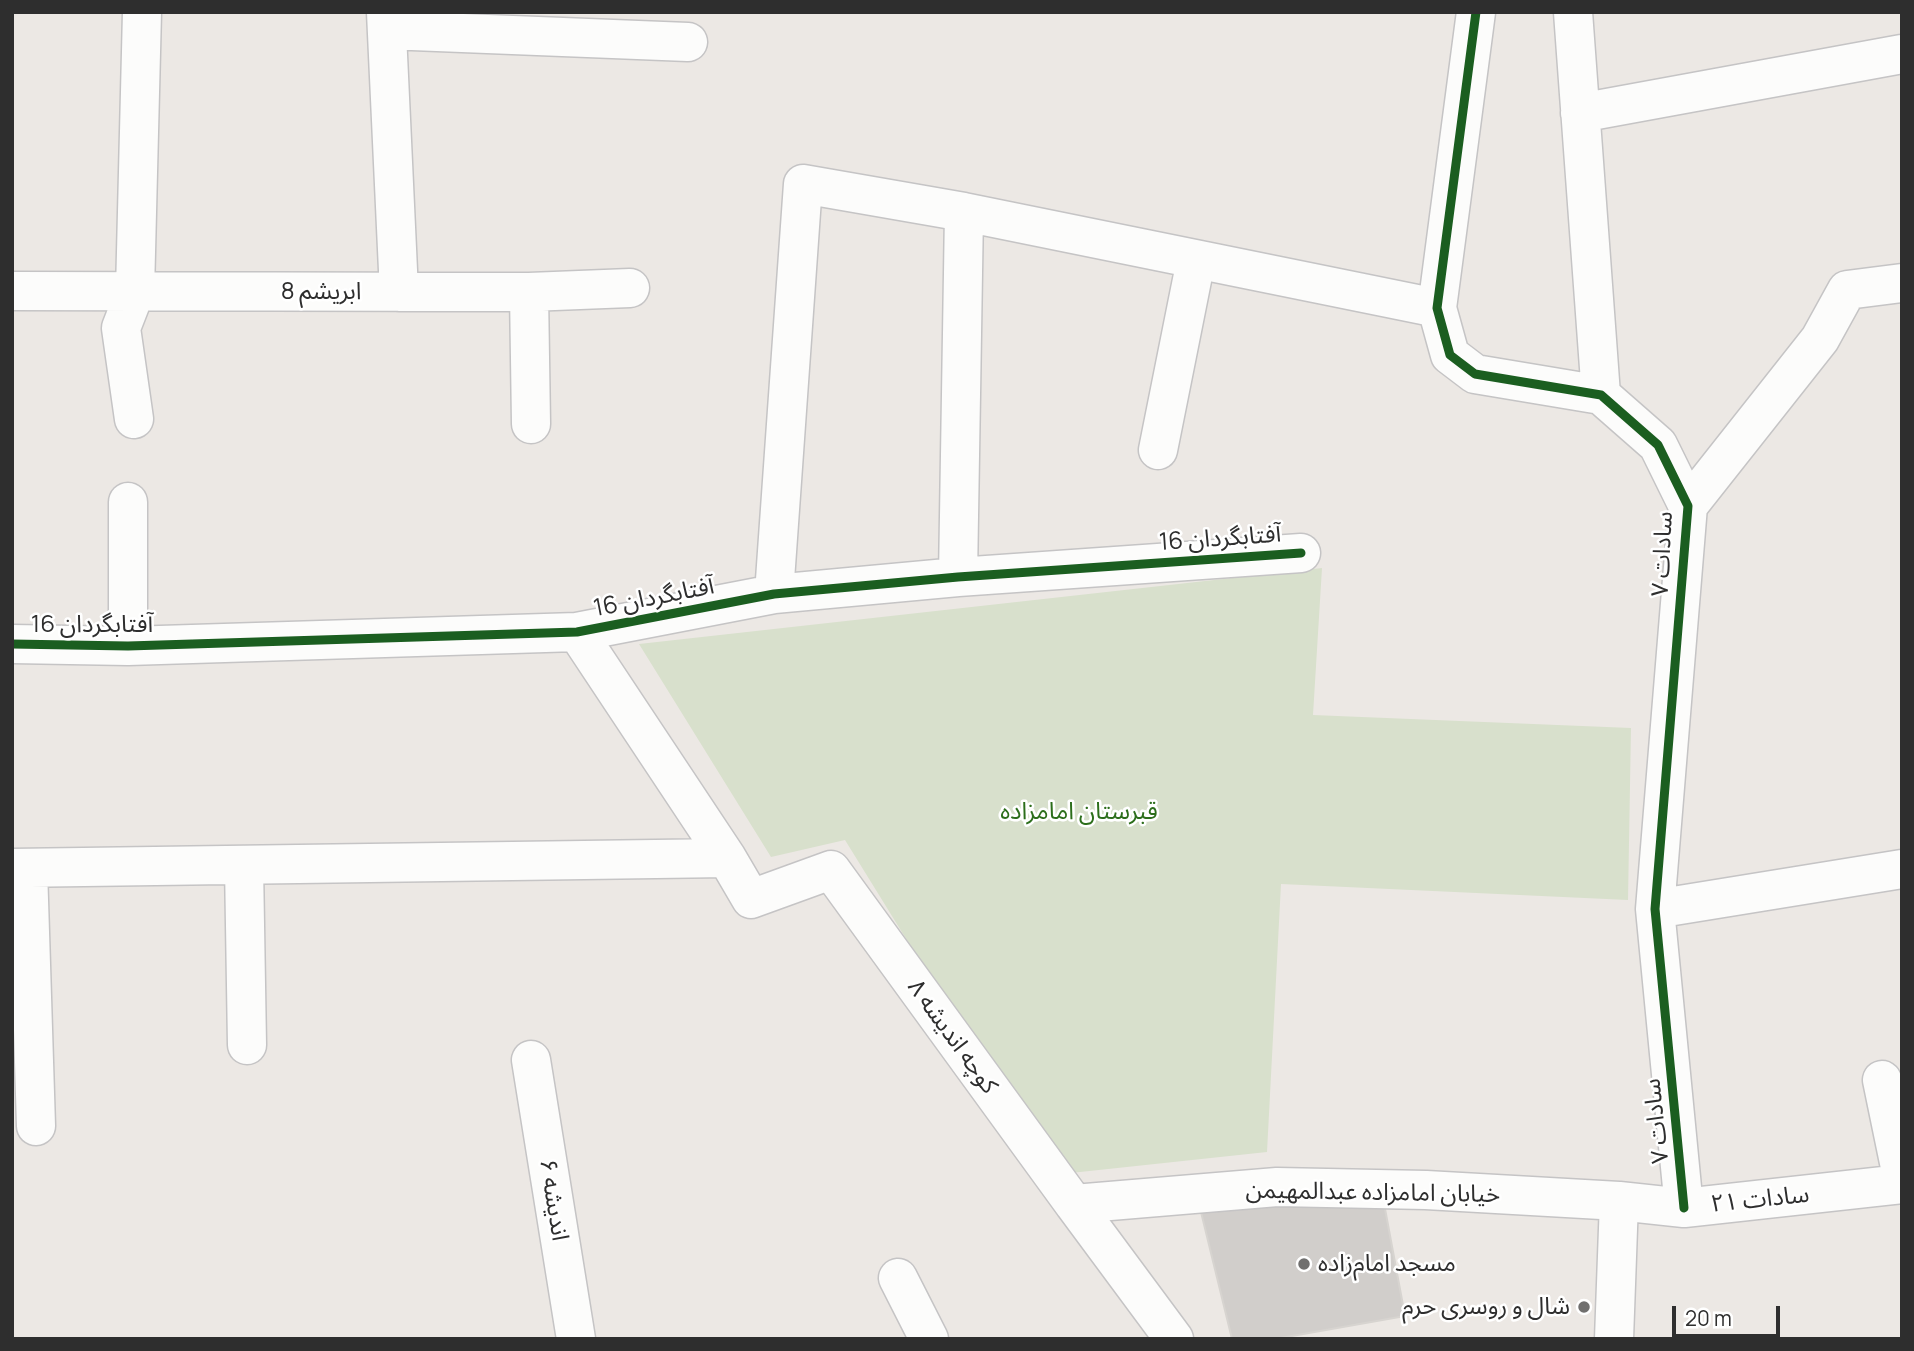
<!DOCTYPE html>
<meta charset="utf-8">
<style>
body{margin:0}
#map{position:relative;width:1914px;height:1351px;overflow:hidden;background:#ece8e4;font-family:Manrope,sans-serif}
canvas{display:block}
.frame{position:absolute;inset:0;border:14px solid #2e2e2e;pointer-events:none}
.scale{position:absolute;left:1672px;top:1306px;width:108px;height:32px;box-sizing:border-box;border:4px solid #2e2e2e;border-top:0;padding-left:9px;font-size:21px;line-height:24px;white-space:nowrap;color:#2e2e2e;-webkit-text-stroke:5px #fff;paint-order:stroke}
</style>
<div id="map">
<canvas width="1914" height="1351"></canvas>
<div class="frame"></div>
<div class="scale">20 m</div>
</div>
<script>
const ctx = document.querySelector('canvas').getContext('2d');
ctx.lineJoin = 'round';
function fill(path, color) { ctx.fillStyle = color; ctx.fill(path, 'evenodd'); }
function stroke(path, color, width, dash) { ctx.strokeStyle = color; ctx.lineWidth = width; ctx.lineCap = dash ? 'butt' : 'round'; ctx.setLineDash(dash || []); ctx.stroke(path); }
function write(font, color, halo, rows, align = 'center') {
  ctx.font = font + ' Manrope,"Noto Sans Arabic",sans-serif'; ctx.lineWidth = 5; ctx.setLineDash([]); ctx.textBaseline = 'middle'; ctx.strokeStyle = halo; ctx.fillStyle = color; for (const [text, x, y, turn = 0] of rows) {
    ctx.save(); ctx.translate(x, y); ctx.rotate((+turn || 0) * Math.PI / 180); ctx.textAlign = isNaN(turn) ? turn : align; if (halo) ctx.strokeText(text, 0, 0); ctx.fillText(text, 0, 0); ctx.restore();
  }
}
const cemetery = new Path2D(`
 M 1322,568 L 1313,715 L 1631,728 L 1628,900 L 1281,884 L 1267,1152 L 1052,1175 L 845,840 L 771,857 L 639,644 Z`);
const building = new Path2D(`
 M 1383,1198 L 1405,1316 L 1275,1339 L 1232,1339 L 1201,1212 Z`);
const minor = new Path2D(`
 M 386,12 L 399,292
 M 1476,12 L 1437,308 L 1450,355 L 1475,374 L 1601,395 L 1658,445 L 1688,506 L 1655,909 L 1684,1208
 M 1573,12 L 1601,395
 M 387,30 L 688,42
 M 1580,113 L 1902,54
 M 12,291 L 529,292 L 630,288
 M 529,292 L 531,424
 M 134,419 L 121,328 L 135,292 L 142,12
 M 1158,450 L 1196,260
 M 1688,506 L 1820,339 L 1847,290 L 1902,283
 M 958,577 L 964,212
 M 774,594 L 803,184 L 964,212 L 1437,308
 M 577,632 L 727,858 L 751,899 L 831,870 L 1074,1204
 M 12,644 L 128,646 L 577,632 L 774,594 L 958,577 L 1301,553
 M 128,646 L 128,502
 M 244,865 L 247,1045
 M 12,868 L 727,858
 M 28,868 L 36,1126
 M 1655,909 L 1902,869
 M 531,1060 L 576,1339
 M 1882,1080 L 1902,1177
 M 1619,1201 L 1684,1208 L 1902,1184
 M 898,1278 L 929,1339
 M 1174,1339 L 1074,1204 L 1277,1187 L 1426,1190 L 1619,1201 L 1614,1339`);
const cycleway = new Path2D(`
 M 1476,12 L 1437,308 L 1450,355 L 1475,374 L 1601,395 L 1658,445 L 1688,506 L 1655,909 L 1684,1208
 M 12,644 L 128,646 L 577,632 L 774,594 L 958,577 L 1301,553`);
const markers = [
 [1304,1264,7,"#706f6e"],
 [1584,1307,7,"#706f6e"]
];
const streetNames = [
 ["ابریشم 8",321,292],
 ["آفتابگردان 16",1220,539,-4],
 ["سادات ۷",1663,554,-87],
 ["آفتابگردان 16",654,598,-11],
 ["آفتابگردان 16",92,625],
 ["کوچه اندیشه ۸",952,1037,54],
 ["سادات ۷",1657,1121,-96],
 ["خیابان امامزاده عبدالمهیمن",1373,1193,1],
 ["اندیشه ۶",553,1200,81],
 ["سادات ۲۱",1760,1200,-6]
];
const parkNames = [
 ["قبرستان امامزاده",1079,812]
];
const poiNames = [
 ["مسجد امام‌زاده",1318,1264],
 ["شال و روسری حرم",1570,1307,"right"]
];
fill(cemetery, '#d8e0cc');
fill(building, '#d1cecb');
stroke(building, '#d7d4d0', 2);
stroke(minor, '#c5c4c5', 41);
stroke(minor, '#fcfcfb', 38);
stroke(cycleway, '#1b5e20', 9);
for (const [x, y, r, color] of markers) { const dot = new Path2D(); dot.arc(x, y, r, 0, 2 * Math.PI); ctx.fillStyle = color; ctx.fill(dot); stroke(dot, '#fff', 2.5); }
write('24px', '#2e2e2e', '#fff', streetNames);
write('24px', '#2c6e1b', '#fff', parkNames);
write('24px', '#2e2e2e', '#fff', poiNames, 'left');
</script>
